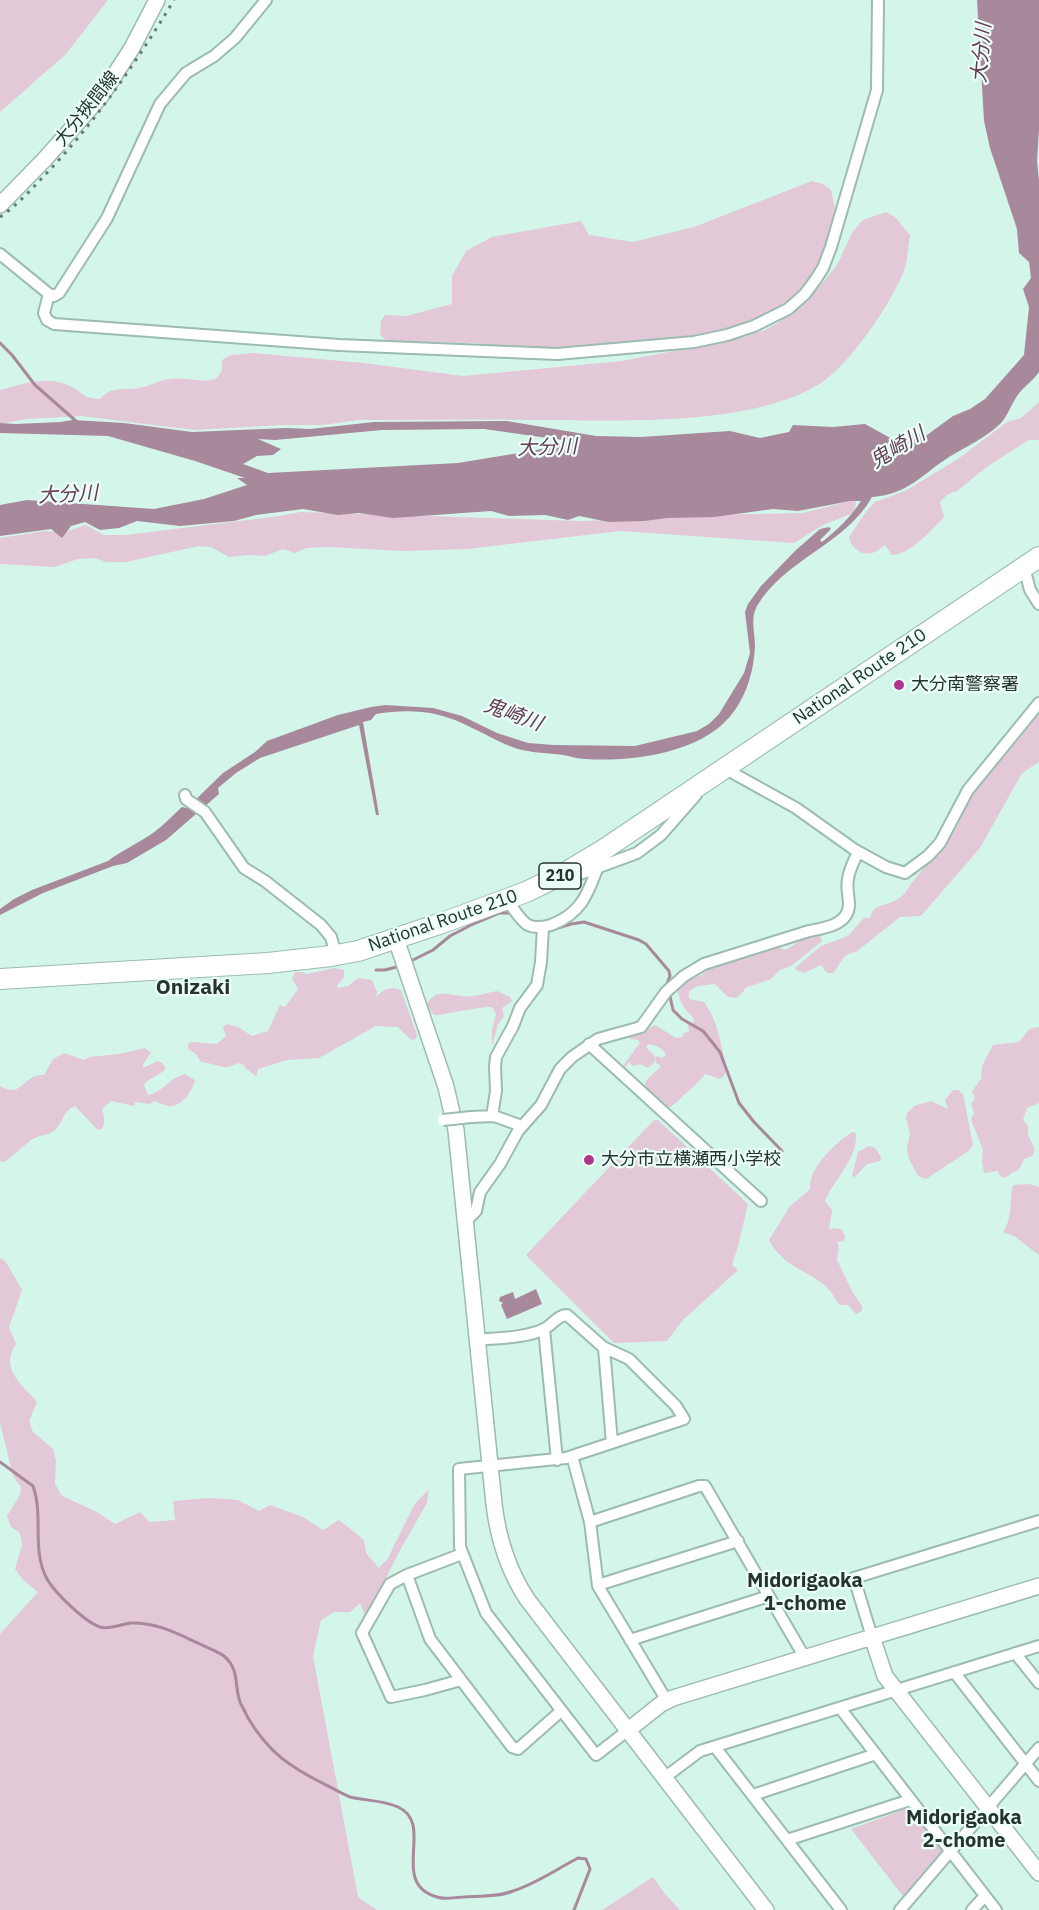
<!DOCTYPE html>
<meta charset="utf-8">
<style>
body{margin:0}
canvas{display:block;background:#d4f5ea}
</style>
<canvas width="1039" height="1910"></canvas>
<script>
const ctx = document.querySelector('canvas').getContext('2d');
ctx.lineJoin = 'round';
function fill(path, color) { ctx.fillStyle = color; ctx.fill(path, 'evenodd'); }
function stroke(path, color, width, dash) { ctx.strokeStyle = color; ctx.lineWidth = width; ctx.lineCap = dash ? 'butt' : 'round'; ctx.setLineDash(dash || []); ctx.stroke(path); }
function write(font, color, halo, rows, align = 'center') {
  ctx.font = font + ' "IBM Plex Sans","Noto Sans JP",sans-serif'; ctx.lineWidth = 4.5; ctx.setLineDash([]); ctx.textBaseline = 'middle'; ctx.strokeStyle = halo; ctx.fillStyle = color; for (const [text, x, y, turn = 0] of rows) {
    ctx.save(); ctx.translate(x, y); ctx.rotate((+turn || 0) * Math.PI / 180); ctx.textAlign = isNaN(turn) ? turn : align; if (halo) ctx.strokeText(text, 0, 0); ctx.fillText(text, 0, 0); ctx.restore();
  }
}
const green = new Path2D(`
 M 0,0 L 108,0 L 66,54 L 0,112 Z
 M 812,181 L 823,184 L 831,190 L 835,209 L 828,236 L 827,250 L 818,268 L 798,293 L 781,307 L 764,317 L 742,325 L 723,331 L 668,340 L 542,351 L 476,343 L 388,342 L 380,335 L 381,321 L 385,315 L 406,316 L 452,304 L 452,276 L 466,251 L 492,237 L 581,221 L 589,235 L 633,242 L 694,227 Z
 M 886,212 L 895,217 L 910,235 C 908,246 908,260 904,271 C 890,305 851,363 821,383 C 751,428 612,420 531,420 C 474,419 416,420 359,420 L 322,425 L 283,425 L 194,430 L 81,416 L 26,419 L 0,424 L 0,390 C 23,384 47,375 70,386 C 84,393 81,398 100,399 C 113,385 122,391 139,388 C 150,386 160,380 171,379 C 191,376 225,393 222,360 L 231,355 L 253,353 L 363,363 L 463,376 L 622,361 L 741,338 L 765,330 L 781,321 L 815,292 L 837,265 L 853,231 L 863,220 Z
 M 1039,402 L 1039,440 L 1029,440 L 988,466 L 957,491 L 948,494 L 940,502 L 944,517 C 932,530 909,555 892,555 L 885,545 C 881,548 876,552 872,553 C 861,556 850,547 849,537 L 866,512 L 875,502 L 905,491 L 958,459 L 1007,422 L 1021,418 Z
 M 850,501 L 855,501 L 856,504 L 853,513 L 823,525 L 794,543 L 620,531 L 467,549 L 404,551 L 329,547 L 307,548 L 295,553 L 283,549 L 265,556 L 250,555 L 229,557 L 211,547 L 199,546 L 126,562 L 106,562 L 95,558 L 78,559 L 54,567 L 0,564 L 0,538 L 45,531 L 62,533 L 86,525 L 104,535 L 126,535 L 280,516 L 300,512 L 581,521 L 640,519 L 658,516 L 803,513 Z
 M 1039,712 L 1039,762 L 1022,773 L 980,848 L 921,916 L 900,917 L 856,952 C 842,954 841,964 833,973 L 827,973 L 821,965 L 804,973 L 796,970 L 795,968 L 821,946 L 848,936 L 864,918 L 870,918 C 873,900 895,909 907,890 C 919,871 936,857 949,840 C 959,827 963,809 973,795 C 994,767 1017,740 1039,712 Z
 M 815,934 L 820,935 L 822,941 L 791,966 L 780,970 L 771,979 L 745,988 L 744,991 L 736,998 L 728,997 L 715,984 L 698,986 L 689,991 L 689,999 L 704,1002 C 718,1020 721,1047 727,1069 L 724,1076 L 720,1079 L 705,1074 C 696,1086 682,1096 671,1107 L 668,1107 L 645,1089 L 645,1083 C 648,1076 656,1073 661,1066 L 656,1063 L 655,1058 L 657,1056 L 662,1058 L 666,1055 C 663,1048 656,1045 648,1044 L 646,1047 L 655,1056 L 654,1063 L 648,1068 L 640,1064 L 633,1066 L 629,1062 L 625,1067 L 622,1067 L 640,1043 L 638,1040 L 630,1039 L 630,1033 L 645,1031 L 655,1025 L 676,1038 L 682,1037 L 684,1033 L 690,1031 L 687,1026 L 694,1022 L 693,1017 C 684,1010 678,999 678,988 L 689,976 L 700,976 L 713,966 L 774,946 L 785,950 C 795,945 804,937 815,934 Z
 M 334,968 L 344,970 L 344,978 L 337,985 L 338,988 L 348,986 L 358,978 L 372,980 L 377,992 L 376,997 C 384,989 390,986 401,990 L 416,1032 L 417,1036 L 414,1040 L 410,1039 L 398,1027 L 376,1026 L 319,1058 L 287,1060 L 258,1069 L 256,1076 L 245,1068 L 244,1065 L 238,1063 C 224,1072 215,1063 201,1062 L 196,1054 L 188,1049 L 188,1044 L 191,1042 L 217,1044 L 226,1036 L 223,1027 L 227,1024 L 238,1027 L 252,1036 L 268,1031 L 280,1005 L 285,1007 L 298,989 L 292,979 L 295,972 L 302,972 L 307,974 Z
 M 497,991 L 510,997 L 512,1001 L 502,1008 L 504,1016 L 498,1024 L 492,1046 L 492,1030 L 496,1014 L 492,1007 C 481,1006 438,1016 435,1015 C 430,1013 428,1008 427,1003 C 437,989 448,995 462,996 C 473,998 486,993 497,991 Z
 M 1039,1027 L 1039,1103 L 1027,1108 L 1023,1120 L 1028,1126 L 1028,1135 L 1035,1150 L 1032,1156 L 1024,1159 L 1019,1170 L 1013,1172 L 1005,1178 L 1000,1176 L 998,1171 L 984,1173 L 982,1161 L 983,1149 L 971,1120 L 974,1113 L 971,1104 L 975,1098 L 972,1091 L 981,1079 L 982,1066 L 993,1045 L 1019,1042 L 1029,1029 Z
 M 145,1048 L 151,1053 L 143,1064 L 143,1068 L 158,1061 L 162,1063 L 166,1068 C 160,1076 149,1077 144,1085 L 148,1095 C 165,1091 167,1079 185,1074 L 195,1080 C 193,1090 184,1103 173,1106 C 167,1107 160,1103 154,1101 L 150,1104 L 135,1102 L 134,1106 L 111,1101 L 102,1109 C 104,1115 107,1125 100,1130 L 97,1129 L 75,1106 C 61,1112 64,1123 54,1131 C 47,1136 38,1135 31,1140 C 22,1147 14,1155 4,1162 L 0,1161 L 0,1086 C 22,1100 24,1073 44,1075 L 53,1059 L 64,1053 L 84,1060 L 89,1057 L 119,1054 Z
 M 953,1090 L 958,1090 L 963,1094 L 973,1145 L 970,1150 L 926,1179 L 918,1176 L 909,1159 L 907,1148 L 910,1133 L 906,1118 L 907,1113 L 914,1106 L 931,1101 L 948,1109 L 945,1100 Z
 M 654,1120 L 658,1120 L 748,1204 L 738,1246 L 732,1265 L 738,1270 L 682,1321 L 667,1341 L 614,1343 L 526,1255 Z
 M 852,1132 L 856,1133 C 858,1159 834,1179 825,1201 L 832,1210 L 829,1230 L 833,1228 L 841,1229 L 845,1236 L 844,1241 L 837,1242 L 839,1247 L 837,1260 L 853,1293 L 862,1306 L 862,1311 L 856,1314 L 848,1305 L 840,1305 L 837,1302 C 822,1270 786,1274 769,1240 L 790,1206 L 810,1189 C 809,1167 835,1144 852,1132 Z
 M 869,1146 L 875,1148 L 881,1157 L 880,1161 L 867,1164 L 855,1177 L 852,1176 L 858,1152 Z
 M 1029,1184 L 1039,1187 L 1039,1255 L 1014,1236 L 1003,1232 C 1013,1218 1009,1201 1013,1185 Z
 M 0,1258 L 6,1262 L 22,1290 L 9,1327 L 16,1344 C 0,1368 20,1383 37,1402 L 29,1421 L 33,1432 L 53,1449 L 56,1460 L 55,1484 L 62,1496 L 97,1512 L 115,1524 L 140,1512 L 149,1522 L 175,1520 L 173,1501 L 209,1498 L 238,1500 L 259,1511 L 270,1505 L 303,1517 L 323,1530 L 339,1520 L 364,1540 L 366,1553 L 379,1568 L 388,1558 L 414,1505 L 429,1489 L 427,1503 L 399,1552 L 370,1610 L 365,1616 L 360,1603 L 350,1612 L 334,1612 L 321,1620 L 313,1656 L 358,1897 L 377,1910 L 0,1910 L 0,1634 L 38,1592 L 23,1580 L 15,1569 L 22,1545 L 20,1533 L 11,1527 L 7,1516 L 20,1495 L 21,1487 L 13,1476 L 0,1423 Z
 M 911,1807 L 945,1850 L 908,1896 L 903,1896 L 851,1829 Z
 M 653,1877 L 665,1894 L 680,1910 L 602,1910 Z`);
const water = new Path2D(`
 M 977,0 L 1039,0 L 1039,129 L 1037,161 L 1039,181 L 1039,372 C 1033,381 1023,387 1017,396 C 1011,405 1007,417 1000,424 C 985,438 967,446 949,457 C 921,475 909,494 872,497 C 846,544 785,559 757,606 C 750,618 755,633 755,646 C 754,669 748,691 735,710 C 706,753 633,762 585,759 C 578,759 570,756 563,755 C 548,753 533,753 518,749 C 499,743 482,732 464,724 C 435,710 407,709 376,714 L 371,720 L 363,722 L 379,815 L 376,815 L 359,725 L 260,758 L 236,773 L 218,788 L 219,794 L 166,840 L 127,863 L 113,866 L 43,893 L 0,915 L 0,909 L 14,899 L 32,890 L 108,861 C 122,850 139,843 153,833 C 164,825 173,815 182,807 L 187,808 L 223,773 L 255,752 L 267,741 L 338,715 L 371,707 L 385,705 L 433,708 L 462,716 L 497,733 L 528,743 L 554,745 L 635,746 L 697,731 L 709,724 L 719,714 L 744,673 L 750,653 L 745,612 L 748,604 L 761,586 L 796,550 L 820,529 L 829,527 L 831,529 L 820,540 L 822,542 C 837,530 851,517 861,501 L 850,501 L 798,511 L 773,509 L 714,517 L 667,518 L 644,521 L 609,522 L 579,516 L 568,520 L 545,515 L 509,516 L 491,511 L 393,518 L 359,513 L 338,515 L 303,509 L 256,515 L 234,521 L 180,526 L 137,521 L 119,528 L 100,530 L 85,522 L 71,526 L 62,538 L 51,529 L 0,536 L 0,505 L 27,500 L 154,509 L 204,499 L 247,485 L 237,478 L 245,478 L 195,461 L 108,436 L 0,433 L 0,423 L 16,424 L 60,422 L 73,420 L 124,423 L 192,432 L 286,428 L 310,429 L 374,422 L 507,421 L 596,436 L 641,437 L 730,431 L 760,438 L 789,432 L 793,425 L 833,427 L 865,424 L 894,440 L 913,434 L 927,435 L 953,416 L 970,409 L 985,399 L 1024,355 L 1029,307 L 1023,289 L 1031,278 L 1029,262 L 1019,253 L 1017,229 L 990,148 L 984,121 ZM 484,429 L 569,441 L 537,450 L 458,463 L 268,473 L 243,464 L 257,456 L 273,455 L 281,449 L 258,439 L 275,440 L 382,430 Z
 M 536,1289 L 542,1304 L 507,1319 L 501,1305 L 503,1303 L 499,1301 L 500,1297 L 513,1292 L 515,1299 Z`);
const stream = new Path2D(`
 M 0,343 L 12,355 L 35,385 L 76,421
 M 545,932 L 571,924 L 584,922 L 639,940 L 646,944 L 669,971 L 670,976 L 666,986
 M 409,962 L 433,950 L 450,936 L 473,924 L 499,913 L 512,913
 M 376,970 L 385,970 L 400,966
 M 669,992 L 673,1010 L 682,1019 L 703,1031 L 720,1052 L 739,1103 L 754,1122 L 782,1151
 M 0,1462 L 33,1486 C 44,1516 31,1549 47,1579 C 55,1593 85,1622 100,1627 C 110,1630 121,1624 131,1623 C 156,1622 178,1634 200,1644 C 208,1648 217,1651 224,1656 C 240,1670 234,1685 240,1702 C 242,1707 246,1713 248,1718 C 269,1753 290,1767 326,1785 C 333,1788 342,1794 350,1797 C 366,1801 383,1800 398,1807 C 436,1824 388,1883 437,1897 C 444,1900 456,1897 464,1897 C 480,1896 498,1897 513,1891 C 536,1884 557,1869 578,1858 L 586,1859 L 590,1869 L 574,1910`);
const street = new Path2D(`
 M 0,254 L 49,294 L 54,296 L 59,293 L 107,218 L 160,104 L 186,73 L 214,56 L 235,38 L 266,0
 M 49,294 L 44,313 L 47,320 L 54,324 L 339,345 L 557,354 L 694,342 L 727,335 L 754,326 L 788,309 L 805,294 L 816,279 L 823,268 L 831,247 L 877,90 L 878,0
 M 1024,567 L 1030,590 L 1039,604
 M 726,767 L 731,772 L 796,808 L 855,850 L 886,867 L 905,873 L 928,856 L 940,843 L 968,790 L 1039,703
 M 185,795 L 186,799 L 205,812 L 244,868 L 265,881 L 321,925 L 331,937 L 336,955
 M 572,877 L 637,853 L 661,835 L 696,795
 M 507,899 C 512,907 520,920 528,925 C 534,928 544,927 551,925 C 580,914 587,896 597,869
 M 589,1044 L 761,1201
 M 492,1116 L 496,1091 L 495,1067 L 496,1057 L 513,1026 L 520,1008 L 537,985 L 541,962 L 543,927
 M 471,1117 L 494,1116 L 522,1126
 M 466,1221 L 476,1211 L 480,1192 L 500,1164 L 518,1131 L 541,1105 L 560,1069 L 572,1057 L 598,1039 L 641,1027 L 666,992 L 684,976 L 704,964 L 809,931 C 824,928 849,925 849,904 C 849,896 846,888 848,879 C 849,870 854,861 858,852
 M 544,1329 L 557,1460
 M 477,1340 C 496,1338 527,1338 544,1329 C 552,1325 558,1315 567,1315 L 603,1347 L 629,1359 L 676,1406 L 684,1419 L 566,1458 L 459,1469 L 460,1547 L 486,1613 L 596,1755 L 627,1731
 M 604,1348 L 612,1443
 M 572,1456 L 590,1522 L 598,1586 L 667,1701
 M 590,1522 L 699,1486 L 705,1486 L 805,1658
 M 407,1575 L 430,1639 L 512,1747 L 518,1749 L 561,1711
 M 598,1585 L 738,1541
 M 872,1637 L 854,1578 L 1039,1521
 M 630,1640 L 769,1596
 M 1015,1653 L 1039,1683
 M 954,1672 L 1039,1781
 M 461,1680 L 425,1690 L 391,1697 L 362,1633 L 390,1584 L 407,1575 L 462,1554
 M 840,1708 L 996,1910
 M 715,1747 L 841,1910
 M 664,1778 L 700,1751 L 1039,1646
 M 753,1795 L 876,1754
 M 787,1840 L 910,1800
 M 900,1910 L 1039,1748
 M 972,1910 L 985,1896`);
const secondary = new Path2D(`
 M 0,205 L 44,160 L 101,96 L 132,48 L 157,0
 M 396,939 L 446,1087 L 456,1130 L 494,1504 C 498,1538 508,1570 527,1599 L 766,1910
 M 872,1637 L 885,1676 L 1039,1873
 M 627,1731 L 661,1704 L 673,1698 L 1039,1586`);
const highway = new Path2D(`
 M 0,979 L 268,963 L 331,956 L 358,951 L 442,923 L 526,892 L 561,875 L 603,850 L 1039,557`);
const rail = new Path2D(`
 M 0,217 C 16,206 30,191 43,177 C 94,124 136,63 174,0`);
const streetBridge = new Path2D(`
 M 443,1120 L 471,1117`);
const markers = [
 [899,685,6,"#af378b"],
 [589,1160,6,"#af378b"]
];
const shields = [
 [560,876,42]
];
const shieldNames = [
 ["210",560,876]
];
const streetNames = [
 ["大分挾間線",87,109,-51],
 ["National Route 210",860,677,-34],
 ["National Route 210",443,921,-19]
];
const poiNames = [
 ["大分南警察署",911,685],
 ["大分市立横瀬西小学校",601,1160]
];
const waterNames = [
 ["大分川",982,53,-85],
 ["大分川",547,448,-2],
 ["鬼崎川",898,448,-31],
 ["大分川",68,495,-3],
 ["鬼崎川",513,715,20]
];
const neighbourhoodNames = [
 ["Midorigaoka",805,1581],
 ["1-chome",805,1604],
 ["Midorigaoka",964,1818],
 ["2-chome",964,1841]
];
const quarterNames = [
 ["Onizaki",193,988]
];
fill(green, '#e3c8d8');
fill(water, '#a8889b');
stroke(stream, '#a8889b', 3);
stroke(street, '#9cbbb1', 14);
stroke(secondary, '#9cbbb1', 18);
stroke(highway, '#9cbbb1', 22);
stroke(street, '#fff', 10);
stroke(secondary, '#fff', 15);
stroke(highway, '#fff', 20);
stroke(rail, '#677b74', 3, [3, 6]);
stroke(streetBridge, '#9cbbb1', 14, []);
stroke(streetBridge, '#fff', 10);
for (const [x, y, r, color] of markers) { const dot = new Path2D(); dot.arc(x, y, r, 0, 2 * Math.PI); ctx.fillStyle = color; ctx.fill(dot); stroke(dot, '#ebfff8', 2); }
for (const [x, y, w] of shields) { const box = new Path2D(); box.roundRect(x - w / 2, y - 13, w, 26, 4.5); ctx.fillStyle = '#ebfff8'; ctx.fill(box); stroke(box, '#26332e', 1.5); }
write('bold 16px', '#26332e', null, shieldNames);
write('18px', '#26332e', '#ebfff8', streetNames);
write('18px', '#26332e', '#ebfff8', poiNames, 'left');
write('italic 20px', '#663956', '#ebfff8', waterNames);
write('bold 20px', '#26332e', '#ebfff8', neighbourhoodNames);
write('bold 21px', '#26332e', '#ebfff8', quarterNames);
</script>
